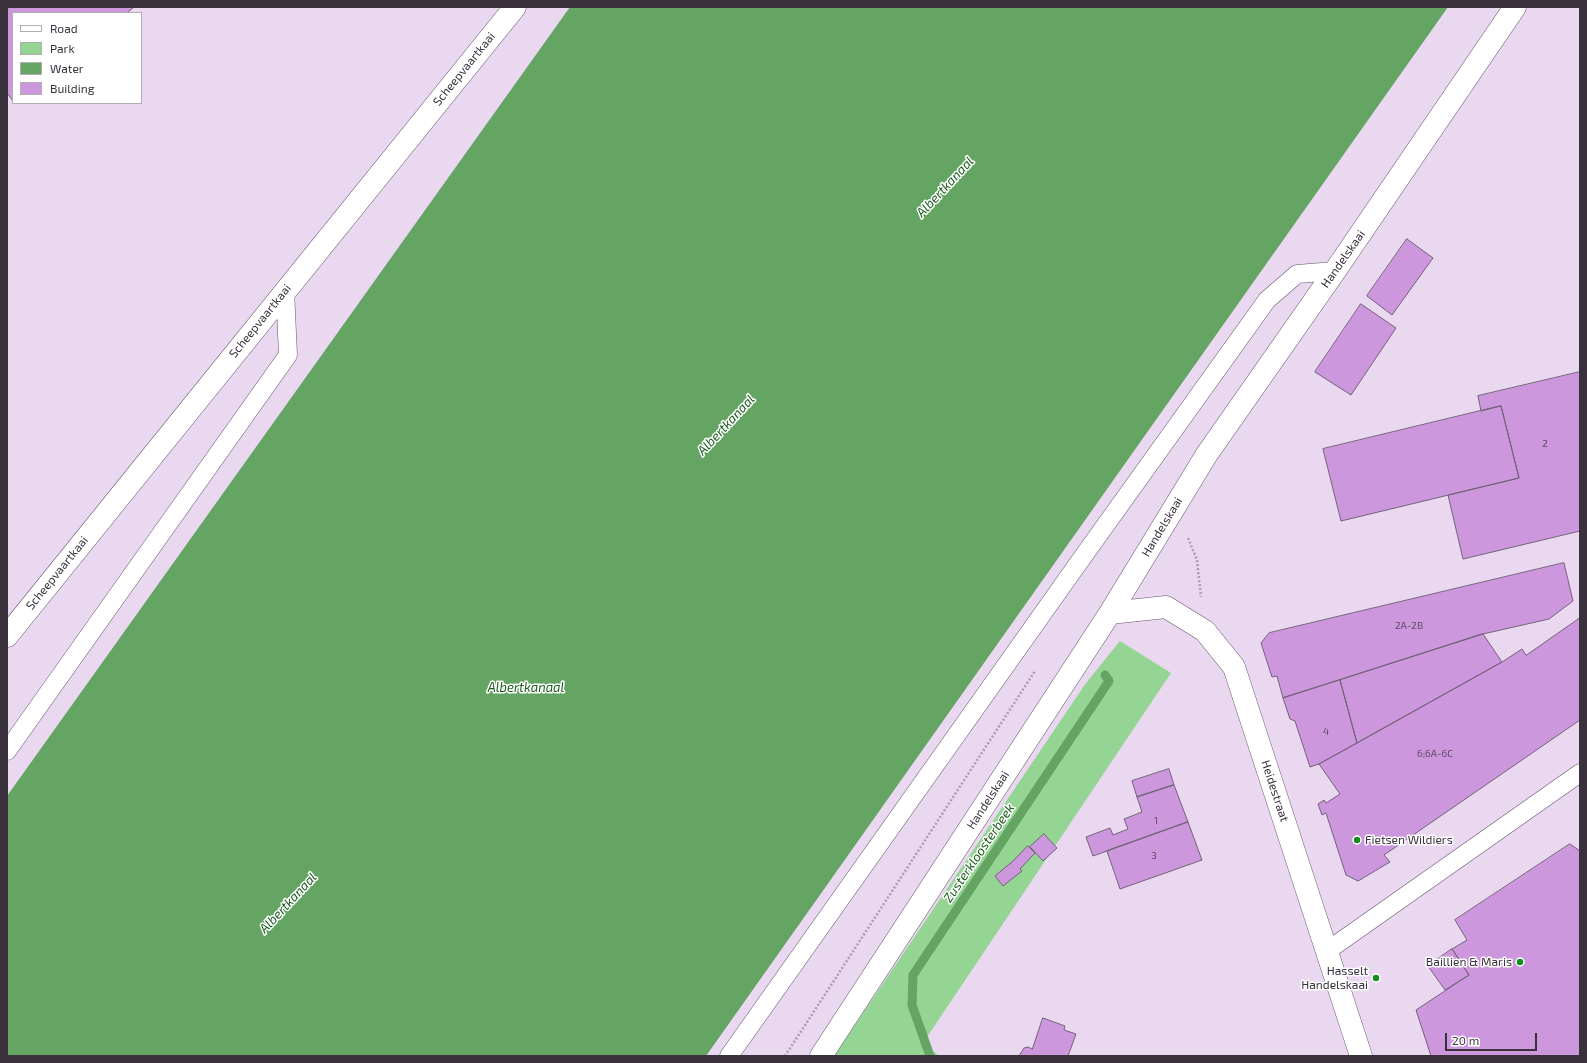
<!DOCTYPE html>
<style>
body{margin:0}
#map{position:relative;width:1587px;height:1063px;overflow:hidden;background:#ead7f0;font-family:"Exo 2",sans-serif}
canvas{display:block}
.frame{position:absolute;inset:0;border:8px solid #39323c;pointer-events:none}
.legend{position:absolute;left:12px;top:12px;width:130px;height:92px;box-sizing:border-box;background:#fff;border:1px solid #b0adb1;margin:0;padding:5px 7px;list-style:none;font-size:12px;color:#39323c}
.legend li{display:flex;align-items:center;gap:8px;height:20px}
.legend b{width:20px;border:1px solid #b0adb1}
.scale{position:absolute;left:1445px;top:1033px;width:92px;height:18px;box-sizing:border-box;border:2px solid #39323c;border-top:0;padding-left:5px;font-size:12px;line-height:14px;white-space:nowrap;color:#39323c;-webkit-text-stroke:3px #fff;paint-order:stroke}
</style>
<div id="map">
<canvas width="1587" height="1063"></canvas>
<div class="frame"></div>
<ul class="legend">
<li><b style="height:5px;background:#fff"></b>Road</li>
<li><b style="height:11px;background:#95d593"></b>Park</li>
<li><b style="height:11px;background:#65a563"></b>Water</li>
<li><b style="height:11px;background:#cd97de"></b>Building</li>
</ul>
<div class="scale">20 m</div>
</div>
<script>
const ctx = document.querySelector('canvas').getContext('2d');
ctx.lineJoin = 'round';
function fill(path, color) { ctx.fillStyle = color; ctx.fill(path, 'evenodd'); }
function stroke(path, color, width, dash) { ctx.strokeStyle = color; ctx.lineWidth = width; ctx.lineCap = dash ? 'butt' : 'round'; ctx.setLineDash(dash || []); ctx.stroke(path); }
function write(font, color, halo, rows, align = 'center') {
  ctx.font = font + ' "Exo 2",sans-serif'; ctx.lineWidth = 3; ctx.setLineDash([]); ctx.textBaseline = 'middle'; ctx.strokeStyle = halo; ctx.fillStyle = color; for (const [text, x, y, turn = 0] of rows) {
    ctx.save(); ctx.translate(x, y); ctx.rotate((+turn || 0) * Math.PI / 180); ctx.textAlign = isNaN(turn) ? turn : align; if (halo) ctx.strokeText(text, 0, 0); ctx.fillText(text, 0, 0); ctx.restore();
  }
}
const green = new Path2D(`
 M 1120,641 L 1171,673 L 923,1043 L 939,1056 L 834,1056 L 1086,683 Z`);
const water = new Path2D(`
 M 570,7 L 1448,7 L 706,1056 L 7,1056 L 7,796 Z`);
const stream = new Path2D(`
 M 930,1056 L 912,1005 L 913,975 L 1109,681 L 1105,675`);
const building = new Path2D(`
 M 7,7 L 134,7 L 127,13 L 13,13 L 13,101 L 7,93 Z
 M 1407,239 L 1433,258 L 1392,315 L 1367,296 Z
 M 1361,304 L 1396,328 L 1351,395 L 1315,372 Z
 M 1580,372 L 1580,531 L 1463,559 L 1448,495 L 1519,478 L 1501,406 L 1481,411 L 1478,396 Z
 M 1501,406 L 1519,478 L 1341,521 L 1323,449 Z
 M 1564,563 L 1573,601 L 1549,619 L 1483,634 L 1283,698 L 1277,676 L 1272,677 L 1261,643 L 1269,633 Z
 M 1580,618 L 1580,720 L 1384,855 L 1390,862 L 1358,881 L 1346,875 L 1326,813 L 1322,815 L 1318,804 L 1324,800 L 1326,803 L 1340,794 L 1319,764 L 1502,662 L 1522,649 L 1526,655 Z
 M 1483,634 L 1502,662 L 1357,743 L 1340,680 Z
 M 1340,680 L 1357,743 L 1319,764 L 1310,767 L 1295,721 L 1290,719 L 1283,698 Z
 M 1169,769 L 1174,785 L 1137,797 L 1132,781 Z
 M 1174,785 L 1188,822 L 1093,856 L 1086,837 L 1110,828 L 1113,835 L 1128,829 L 1124,819 L 1142,812 L 1137,797 Z
 M 1188,822 L 1202,860 L 1120,889 L 1107,851 Z
 M 1044,834 L 1057,848 L 1043,861 L 1030,847 Z
 M 1570,844 L 1580,851 L 1580,1056 L 1431,1056 L 1416,1010 L 1469,975 L 1452,949 L 1467,940 L 1455,920 Z
 M 1028,846 L 1035,853 L 1020,869 L 1022,871 L 1003,886 L 995,876 L 1013,861 Z
 M 1452,949 L 1469,975 L 1445,990 L 1428,966 Z
 M 1043,1018 L 1065,1026 L 1064,1030 L 1076,1034 L 1068,1056 L 1019,1056 L 1024,1048 L 1028,1047 L 1032,1049 Z`);
const path = new Path2D(`
 M 1188,538 L 1197,560 L 1201,597
 M 785,1056 L 1035,671`);
const service = new Path2D(`
 M 7,751 L 288,355 L 285,290
 M 1327,951 L 1580,773
 M 729,1056 L 1082,558 L 1267,300 L 1297,274 L 1335,271`);
const minor = new Path2D(`
 M 1110,613 L 1166,607 L 1205,631 L 1234,667 L 1361,1056
 M 7,636 L 515,7
 M 821,1056 L 1110,613 L 1207,454 L 1335,271 L 1515,7`);
const markers = [
 [1357,840,4,"#128f1d"],
 [1520,962,4,"#128f1d"],
 [1376,978,4,"#128f1d"]
];
const numberNames = [
 ["2",1545,444],
 ["2A-2B",1409,626],
 ["4",1326,732],
 ["6;6A-6C",1435,754],
 ["1",1156,821],
 ["3",1154,856]
];
const streetNames = [
 ["Scheepvaartkaai",464,69,-51],
 ["Handelskaai",1343,259,-55],
 ["Scheepvaartkaai",260,321,-51],
 ["Handelskaai",1162,527,-59],
 ["Scheepvaartkaai",57,573,-51],
 ["Heidestraat",1275,791,72],
 ["Handelskaai",988,800,-57]
];
const poiNames = [
 ["Fietsen Wildiers",1365,840,"left"],
 ["Baillien & Maris",1512,962],
 ["Hasselt",1368,971],
 ["Handelskaai",1368,985]
];
const waterNames = [
 ["Albertkanaal",945,187,-47],
 ["Albertkanaal",726,425,-47],
 ["Albertkanaal",526,688],
 ["Zusterkloosterbeek",979,853,-56],
 ["Albertkanaal",288,903,-47]
];
fill(green, '#95d593');
fill(water, '#65a563');
stroke(stream, '#65a563', 9);
fill(building, '#cd97de');
stroke(building, '#726278', 1);
stroke(service, '#635368', 19);
stroke(minor, '#635368', 23);
stroke(path, '#ac9db1', 2.5, [2, 2]);
stroke(service, '#fff', 18);
stroke(minor, '#fff', 22);
for (const [x, y, r, color] of markers) { const dot = new Path2D(); dot.arc(x, y, r, 0, 2 * Math.PI); ctx.fillStyle = color; ctx.fill(dot); stroke(dot, '#fff', 1.5); }
write('10px', '#5e4b64', null, numberNames);
write('12px', '#39323c', '#fff', streetNames);
write('12px', '#39323c', '#fff', poiNames, 'right');
write('italic 13px', '#1a5c1c', '#fff', waterNames);
</script>
